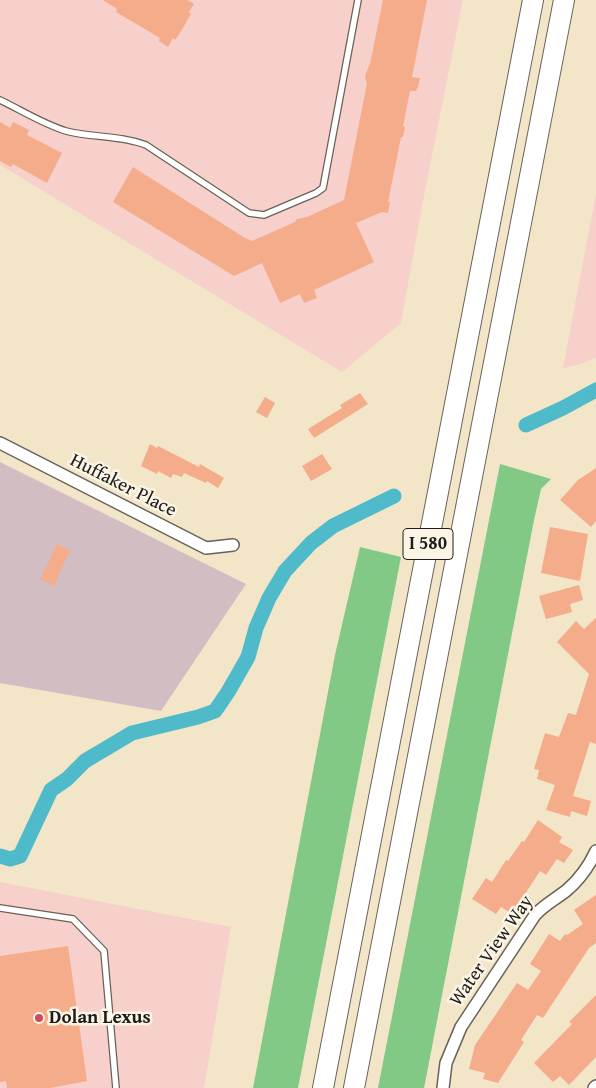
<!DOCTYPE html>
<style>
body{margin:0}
canvas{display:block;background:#f2e5c8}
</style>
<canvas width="596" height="1088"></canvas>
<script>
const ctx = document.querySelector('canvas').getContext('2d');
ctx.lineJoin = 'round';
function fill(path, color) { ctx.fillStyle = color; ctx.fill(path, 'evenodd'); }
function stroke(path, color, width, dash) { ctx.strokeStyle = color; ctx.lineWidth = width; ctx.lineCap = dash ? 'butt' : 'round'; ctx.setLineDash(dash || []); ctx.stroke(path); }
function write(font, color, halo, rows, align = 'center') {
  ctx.font = font + ' "Gentium Book Plus",serif'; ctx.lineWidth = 5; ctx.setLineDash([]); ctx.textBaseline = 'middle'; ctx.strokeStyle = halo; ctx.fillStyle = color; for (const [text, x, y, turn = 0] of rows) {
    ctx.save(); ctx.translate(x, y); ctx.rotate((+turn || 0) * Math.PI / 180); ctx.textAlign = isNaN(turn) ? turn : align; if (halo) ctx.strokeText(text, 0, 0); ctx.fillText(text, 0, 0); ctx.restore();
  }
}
const built = new Path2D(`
 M 0,0 L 463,0 L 423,201 L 401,323 L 342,372 L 0,165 Z
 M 596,193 L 596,358 L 578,365 L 563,368 Z
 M 0,882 L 231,927 L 204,1088 L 0,1088 Z`);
const industrial = new Path2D(`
 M 0,462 L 246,584 L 161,711 L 0,683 Z`);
const green = new Path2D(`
 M 500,464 L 551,479 L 541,489 L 534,520 L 424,1088 L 378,1088 Z
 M 360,547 L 401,557 L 298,1088 L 253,1088 L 335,655 Z`);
const canal = new Path2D(`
 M 526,425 L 563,408 L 596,390
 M 0,856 L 10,859 L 20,856 L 51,790 L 67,779 L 85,761 L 132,733 L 198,717 L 215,711 L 228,692 L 248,657 L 256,628 L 269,598 L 285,571 L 311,543 L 333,526 L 394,496`);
const building = new Path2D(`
 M 103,0 L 187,0 L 194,4 L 189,12 L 191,14 L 180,33 L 175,40 L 173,38 L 168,47 L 159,41 L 160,38 L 116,12 L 117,9 Z
 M 383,0 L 427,0 L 412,77 L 420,78 L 418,87 L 416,91 L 410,91 L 403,126 L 405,127 L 403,137 L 401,137 L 388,202 L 390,202 L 388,213 L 382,212 L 356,223 L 374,262 L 314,290 L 317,298 L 304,303 L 300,294 L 280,303 L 262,263 L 234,276 L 113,202 L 133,167 L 245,238 L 252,241 L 295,222 L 297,219 L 307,217 L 344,200 L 367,83 L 365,78 L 366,73 L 370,64 Z
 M 0,122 L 10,128 L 13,122 L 29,130 L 27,135 L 62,153 L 47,183 L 13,164 L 11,167 L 0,161 Z
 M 360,393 L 368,404 L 314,438 L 308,429 L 342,408 L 340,405 Z
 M 265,397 L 275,403 L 267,418 L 256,412 Z
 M 150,444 L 157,448 L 158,446 L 199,467 L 200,464 L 224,478 L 218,488 L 207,481 L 206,483 L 184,473 L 182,477 L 173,474 L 171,478 L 158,471 L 157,474 L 141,466 Z
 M 322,454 L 332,469 L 311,481 L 302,466 Z
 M 596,468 L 596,521 L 591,527 L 560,500 L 578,480 Z
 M 550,527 L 588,534 L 580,581 L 541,573 Z
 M 57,544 L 70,550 L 54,586 L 40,579 Z
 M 579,585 L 583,600 L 570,604 L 572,612 L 546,619 L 539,596 Z
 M 596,618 L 596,744 L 590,742 L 573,796 L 591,801 L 587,816 L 571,811 L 570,817 L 546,810 L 555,785 L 537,779 L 539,770 L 534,769 L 545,733 L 559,737 L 568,713 L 576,715 L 589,674 L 557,642 L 576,621 L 584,629 Z
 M 538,820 L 562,837 L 559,842 L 573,850 L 564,863 L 557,859 L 546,875 L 540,871 L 512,914 L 501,907 L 496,914 L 472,899 L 486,878 L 492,882 L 506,860 L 508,861 L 522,841 L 524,842 Z
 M 596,895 L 596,943 L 589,948 L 543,1018 L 537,1015 L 521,1040 L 524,1042 L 498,1083 L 483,1079 L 485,1073 L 469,1069 L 475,1045 L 517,983 L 528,990 L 541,971 L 530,964 L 549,934 L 560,941 L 565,934 L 567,935 L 583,924 L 574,910 Z
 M 68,946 L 87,1081 L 50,1088 L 7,1088 L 6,1081 L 0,1082 L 0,956 Z
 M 596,995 L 596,1057 L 569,1085 L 560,1076 L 553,1082 L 534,1063 L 572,1024 L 569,1022 Z`);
const lane = new Path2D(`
 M 0,100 C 21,110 43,124 66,131 C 92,138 120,135 146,145 L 249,213 L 264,215 L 316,193 L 323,188 L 358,0
 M 0,908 L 73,919 L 104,951 L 116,1088`);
const street = new Path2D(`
 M 0,443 L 206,548 L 233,545
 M 443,1088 L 446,1063 L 461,1027 L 535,915 C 545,904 556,899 567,890 C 580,879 589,866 596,851
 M 594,1088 L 596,1086`);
const highway = new Path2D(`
 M 323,1088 L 533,0
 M 354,1088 L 564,0`);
const markers = [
 [39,1018,5,"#d1495b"]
];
const shields = [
 [428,544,50]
];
const shieldNames = [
 ["I 580",428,544]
];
const streetNames = [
 ["Huffaker Place",123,486,27],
 ["Water View Way",492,951,-55]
];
const poiNames = [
 ["Dolan Lexus",49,1018]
];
fill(built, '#f7d0cb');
fill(industrial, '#d2bec2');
fill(green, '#81c985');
stroke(canal, '#4fbbca', 15);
fill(building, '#f4ac8a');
stroke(lane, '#676258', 8);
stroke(street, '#676258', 14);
stroke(highway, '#676258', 22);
stroke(lane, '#fff', 5.5);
stroke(street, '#fff', 11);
stroke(highway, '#fff', 20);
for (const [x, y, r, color] of markers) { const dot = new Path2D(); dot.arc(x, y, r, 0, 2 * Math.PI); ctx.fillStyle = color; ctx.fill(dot); stroke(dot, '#fcf5e5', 2); }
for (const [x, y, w] of shields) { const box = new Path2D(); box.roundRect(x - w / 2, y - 15.5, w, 31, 4); ctx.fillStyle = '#fcf5e5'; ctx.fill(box); stroke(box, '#1c1c1c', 1); }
write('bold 18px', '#1c1c1c', null, shieldNames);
write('19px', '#1c1c1c', '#fcf5e5', streetNames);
write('bold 19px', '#1c1c1c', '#fcf5e5', poiNames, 'left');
</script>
